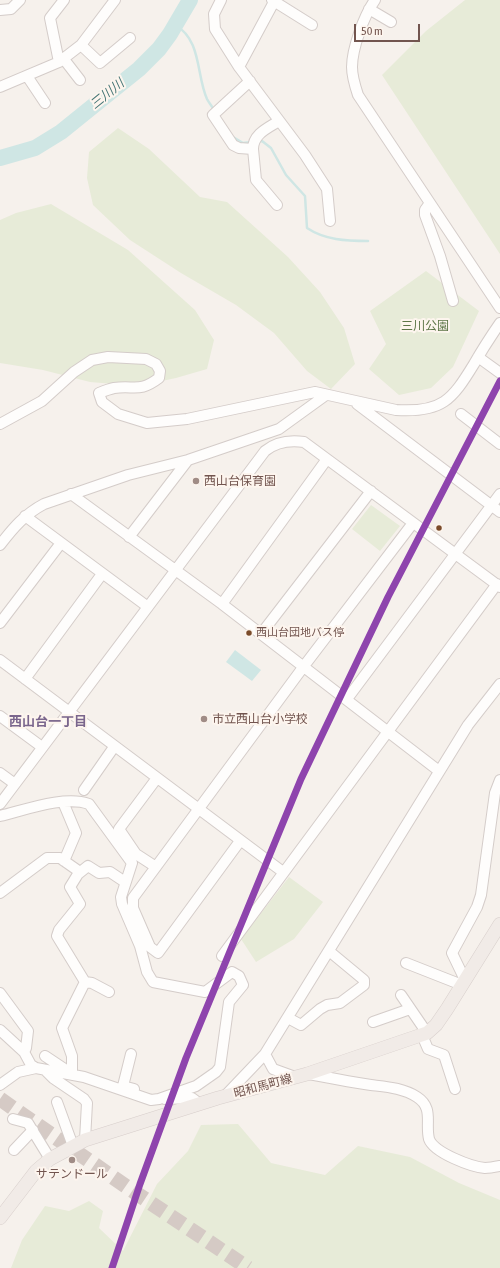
<!DOCTYPE html>
<meta charset="utf-8">
<style>
body{margin:0}
#map{position:relative;width:500px;height:1268px;overflow:hidden;background:#f6f1ec;font-family:"Asap Condensed",sans-serif}
canvas{display:block}
.scale{position:absolute;left:354px;top:24px;width:66px;height:18px;box-sizing:border-box;border:2px solid #72554f;border-top:0;padding-left:5px;font-size:12px;line-height:14px;white-space:nowrap;color:#72554f;-webkit-text-stroke:3px #fdf5ee;paint-order:stroke}
</style>
<div id="map">
<canvas width="500" height="1268"></canvas>
<div class="scale">50 m</div>
</div>
<script>
const ctx = document.querySelector('canvas').getContext('2d');
ctx.lineJoin = 'round';
function fill(path, color) { ctx.fillStyle = color; ctx.fill(path, 'evenodd'); }
function stroke(path, color, width, dash) { ctx.strokeStyle = color; ctx.lineWidth = width; ctx.lineCap = dash ? 'butt' : 'round'; ctx.setLineDash(dash || []); ctx.stroke(path); }
function write(font, color, halo, rows, align = 'center') {
  ctx.font = font + ' "Asap Condensed","Noto Sans JP",sans-serif'; ctx.lineWidth = 4; ctx.setLineDash([]); ctx.textBaseline = 'middle'; ctx.strokeStyle = halo; ctx.fillStyle = color; for (const [text, x, y, turn = 0] of rows) {
    ctx.save(); ctx.translate(x, y); ctx.rotate((+turn || 0) * Math.PI / 180); ctx.textAlign = isNaN(turn) ? turn : align; if (halo) ctx.strokeText(text, 0, 0); ctx.fillText(text, 0, 0); ctx.restore();
  }
}
const green = new Path2D(`
 M 465,0 L 500,0 L 500,254 L 382,75 L 426,31 Z
 M 118,128 L 149,149 L 200,197 L 227,202 L 288,257 L 320,292 L 344,328 L 355,364 L 331,389 L 307,371 L 274,333 L 236,305 L 181,273 L 130,240 L 93,205 L 87,178 L 89,152 Z
 M 51,204 L 128,250 L 195,310 L 214,340 L 207,369 L 176,378 L 138,386 L 90,382 L 43,370 L 0,363 L 0,220 L 16,213 Z
 M 426,271 L 479,311 L 453,367 L 431,388 L 399,395 L 369,369 L 386,344 L 370,311 Z
 M 371,505 L 400,526 L 380,551 L 352,529 Z
 M 289,877 L 323,902 L 294,939 L 256,962 L 241,939 Z
 M 238,1124 L 271,1163 L 325,1175 L 358,1146 L 410,1157 L 459,1183 L 500,1200 L 500,1268 L 11,1268 L 22,1240 L 45,1206 L 69,1211 L 89,1201 L 103,1211 L 99,1228 L 123,1251 L 157,1184 L 188,1151 L 201,1125 Z`);
const water = new Path2D(`
 M 235,650 L 261,670 L 252,681 L 226,662 Z`);
const stream = new Path2D(`
 M 175,25 C 202,40 196,75 207,99 C 209,103 212,106 214,110
 M 233,137 L 243,143 L 252,142
 M 257,142 L 262,141 L 271,148 L 286,175 L 305,196 L 307,228 C 325,240 346,241 368,241`);
const river = new Path2D(`
 M 0,158 L 35,148 L 61,132 L 139,69 L 159,49 L 170,34 L 190,0`);
const highwayTunnel = new Path2D(`
 M 0,1099 L 127,1187 L 248,1268`);
const minor = new Path2D(`
 M 221,0 L 214,14 L 215,29 L 239,67 L 305,155 L 327,189 L 330,221
 M 272,0 L 312,25
 M 375,0 C 364,15 352,49 352,67 C 352,76 355,86 358,95 L 500,308
 M 369,9 L 391,22
 M 0,10 L 11,9 L 20,0
 M 81,45 L 100,63 L 130,38
 M 63,58 L 80,80
 M 59,62 L 50,18 L 64,0
 M 239,67 L 275,0
 M 27,76 L 45,103
 M 250,81 L 213,115 L 233,145 L 239,148 L 253,149 C 253,134 268,128 279,121
 M 0,87 L 59,62 L 81,45 L 115,0
 M 253,149 L 256,180 L 277,205
 M 430,203 L 425,210 L 425,215 L 440,256 L 453,301
 M 478,357 L 500,373
 M 357,404 L 500,512
 M 461,414 L 500,444
 M 0,424 L 42,401 L 74,372 L 92,360 L 108,357 L 146,359 L 156,364 L 160,371 L 159,378 C 139,393 135,385 114,388 C 109,389 104,391 99,393 L 102,402 L 118,414 L 147,423 L 187,419 L 315,392 L 396,410 C 442,413 452,400 474,364 C 482,350 491,336 500,323
 M 71,494 L 222,604 L 439,771
 M 25,516 L 148,607
 M 129,537 L 188,460
 M 0,545 C 13,528 25,514 44,504 L 128,475 L 188,460 L 279,429 L 326,395
 M 222,604 L 327,459
 M 0,623 L 61,543
 M 261,634 L 371,491
 M 0,660 L 283,872
 M 25,679 L 102,574
 M 347,699 L 500,494
 M 0,716 L 42,747
 M 0,773 L 15,784
 M 84,790 L 114,747
 M 63,802 L 76,833 L 64,861
 M 0,804 L 265,451 C 276,442 290,440 304,442 L 500,587
 M 0,816 C 25,810 65,795 89,804 L 132,863 L 121,897 L 122,904 L 140,946 L 147,972 L 153,982 L 205,992 L 232,972 L 239,976 L 243,985 L 229,1002 L 220,1067 L 216,1072 L 196,1086 L 159,1099 L 151,1100 L 84,1077 L 36,1068 L 31,1065 L 24,1052 L 0,1030
 M 240,841 L 158,953 L 150,947 L 133,908 L 133,898 L 304,666 L 413,523
 M 156,867 L 136,854 L 119,829 L 157,778
 M 0,893 L 47,858 L 60,858 L 80,872
 M 222,956 C 313,831 406,709 497,584
 M 406,963 L 462,985
 M 465,980 L 452,953 L 477,907 L 481,895 L 495,793 L 500,780
 M 85,982 L 92,983 L 109,992
 M 0,993 L 28,1031 L 26,1048 L 24,1052
 M 401,995 L 427,1033
 M 288,1018 L 301,1025 L 320,1009 L 327,1005 L 340,1003 L 364,985 L 364,980 L 329,951
 M 373,1022 L 410,1009
 M 422,1035 L 428,1049 L 444,1055 L 455,1089
 M 131,1054 L 123,1086 L 134,1089
 M 45,1056 L 69,1072
 M 45,1070 L 53,1078 L 84,1099 L 87,1103 L 85,1140
 M 307,1074 C 328,1077 349,1082 371,1085 C 387,1087 403,1088 417,1097 C 434,1108 425,1123 429,1139 C 434,1153 472,1167 485,1168 C 490,1168 495,1167 500,1166
 M 72,1075 L 72,1056 L 62,1028 L 85,982 L 57,936 L 59,930 L 80,904 L 70,887 L 78,874 L 88,866 L 99,873 L 110,872 L 125,882
 M 295,1077 L 273,1069 L 265,1054 L 468,725 L 500,684
 M 0,1085 L 18,1072 L 36,1068
 M 225,1096 L 265,1054
 M 165,1099 L 192,1098 L 200,1104
 M 57,1102 L 73,1146
 M 13,1119 L 28,1123 L 50,1159
 M 14,1150 L 33,1130`);
const major = new Path2D(`
 M 0,1218 L 36,1171 L 50,1159 L 85,1140 L 218,1098 L 307,1074 L 427,1033 L 436,1025 L 447,1009 L 500,924`);
const rail1 = new Path2D(`
 M 112,1268 L 140,1184 L 186,1058 L 301,779 L 388,597 L 500,381`);
const markers = [
 [196,481,4,"#a08c86"],
 [439,528,3.5,"#7a4b2a"],
 [249,633,3.5,"#7a4b2a"],
 [204,719,4,"#a08c86"],
 [72,1160,4,"#a08c86"]
];
const busNames = [
 ["西山台団地バス停",256,633]
];
const parkNames = [
 ["三川公園",425,326]
];
const poiNames = [
 ["西山台保育園",204,481],
 ["市立西山台小学校",212,719],
 ["サテンドール",72,1174,"center"]
];
const streetNames = [
 ["昭和馬町線",263,1086,-15]
];
const waterNames = [
 ["三川川",107,94,-39]
];
const neighbourhoodNames = [
 ["西山台一丁目",48,722]
];
fill(green, '#e7ebd8');
fill(water, '#cfe6e4');
stroke(stream, '#cfe6e4', 2.5);
stroke(river, '#cfe6e4', 16);
stroke(highwayTunnel, '#d5cac5', 15, [15, 8]);
stroke(minor, '#d4ccc9', 12);
stroke(major, '#d7cecb', 14);
stroke(minor, '#fefdfc', 10);
stroke(major, '#f1ebe7', 13);
stroke(rail1, '#8e44ad', 7);
for (const [x, y, r, color] of markers) { const dot = new Path2D(); dot.arc(x, y, r, 0, 2 * Math.PI); ctx.fillStyle = color; ctx.fill(dot); stroke(dot, '#fdf5ee', 1.5); }
write('11px', '#72554f', '#fdf5ee', busNames, 'left');
write('12px', '#5e7648', '#fdf5ee', parkNames);
write('12px', '#72554f', '#fdf5ee', poiNames, 'left');
write('12px', '#72554f', '#fdf5ee', streetNames);
write('italic 13px', '#447575', '#fdf5ee', waterNames);
write('bold 13px', '#7a668d', '#fdf5ee', neighbourhoodNames);
</script>
